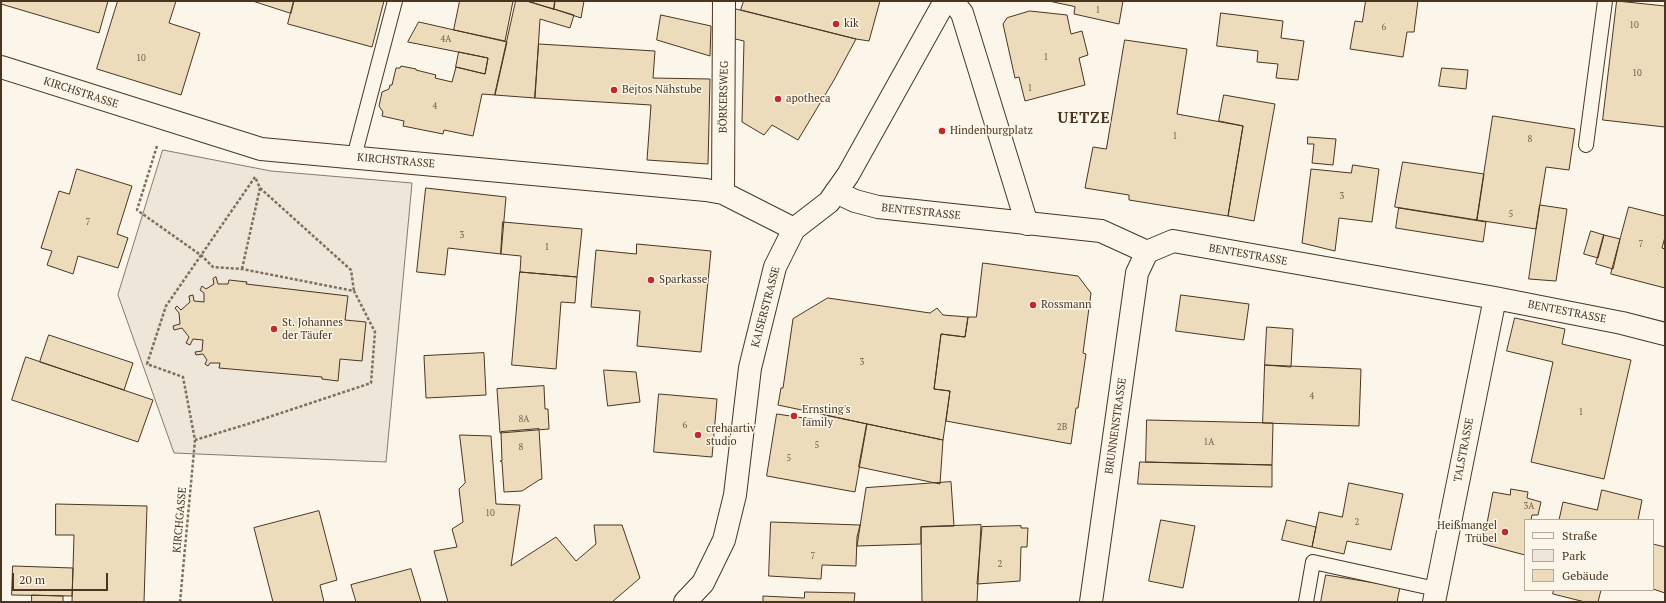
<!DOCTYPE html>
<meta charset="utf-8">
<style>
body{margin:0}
#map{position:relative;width:1666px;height:603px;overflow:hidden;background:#fbf6e9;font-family:"PT Serif",serif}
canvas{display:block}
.frame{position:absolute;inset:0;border:2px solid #4a3520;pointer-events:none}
.legend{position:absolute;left:1524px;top:519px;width:130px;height:72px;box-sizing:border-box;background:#fbf6e9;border:1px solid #b4a999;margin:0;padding:5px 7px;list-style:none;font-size:12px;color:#4a3520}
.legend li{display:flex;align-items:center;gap:8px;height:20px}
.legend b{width:20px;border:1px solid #b4a999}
.scale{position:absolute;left:12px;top:573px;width:96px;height:18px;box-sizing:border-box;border:2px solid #4a3520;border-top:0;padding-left:5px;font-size:12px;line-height:14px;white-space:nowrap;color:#4a3520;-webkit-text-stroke:3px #fbf6e9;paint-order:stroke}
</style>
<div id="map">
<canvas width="1666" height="603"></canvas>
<div class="frame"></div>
<ul class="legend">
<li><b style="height:5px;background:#fbf6e9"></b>Straße</li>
<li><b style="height:11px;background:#ede6d9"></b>Park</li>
<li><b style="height:11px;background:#ecdcbc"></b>Gebäude</li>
</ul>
<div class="scale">20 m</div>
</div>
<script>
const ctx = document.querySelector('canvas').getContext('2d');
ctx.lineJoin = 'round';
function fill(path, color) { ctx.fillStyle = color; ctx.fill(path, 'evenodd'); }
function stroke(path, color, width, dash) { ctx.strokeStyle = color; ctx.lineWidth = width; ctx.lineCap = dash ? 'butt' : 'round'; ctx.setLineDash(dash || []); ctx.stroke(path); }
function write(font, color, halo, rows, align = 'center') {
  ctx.font = font + ' "PT Serif",serif'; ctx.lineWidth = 3; ctx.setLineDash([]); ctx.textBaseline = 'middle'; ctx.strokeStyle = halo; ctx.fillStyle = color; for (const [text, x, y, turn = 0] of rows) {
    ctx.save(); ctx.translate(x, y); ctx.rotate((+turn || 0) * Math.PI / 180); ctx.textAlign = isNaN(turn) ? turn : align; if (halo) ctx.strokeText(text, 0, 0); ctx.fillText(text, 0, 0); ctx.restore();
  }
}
const green = new Path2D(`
 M 163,150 L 271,171 L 412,183 L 386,462 L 174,453 L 118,295 Z`);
const building = new Path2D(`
 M 1,1 L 108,1 L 99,33 L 1,4 Z
 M 118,1 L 176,1 L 169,23 L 200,33 L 181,95 L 97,69 Z
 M 253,1 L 294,1 L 291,13 Z
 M 294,1 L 384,1 L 372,47 L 288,24 Z
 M 460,1 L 513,1 L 505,41 L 454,30 Z
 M 516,1 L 527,1 L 574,15 L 570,28 L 540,19 L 535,98 L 495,95 Z
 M 527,1 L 555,1 L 554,9 Z
 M 555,1 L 584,1 L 581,18 L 554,9 Z
 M 744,1 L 880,1 L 869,41 L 856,39 L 741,10 Z
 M 1049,1 L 1123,1 L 1119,24 L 1074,14 L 1075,7 Z
 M 1366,1 L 1418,1 L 1414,32 L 1407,32 L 1403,57 L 1350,49 L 1355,21 L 1362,22 Z
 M 1617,1 L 1665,6 L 1665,127 L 1603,120 Z
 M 732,8 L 856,39 L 834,80 L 798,140 L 772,125 L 764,135 L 742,122 L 744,41 L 731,38 Z
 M 1030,11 L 1067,15 L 1071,34 L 1082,31 L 1088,55 L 1079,58 L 1085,85 L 1025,101 L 1019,77 L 1015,78 L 1003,24 L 1007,18 Z
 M 1221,13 L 1283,21 L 1281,38 L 1304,41 L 1298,80 L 1276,78 L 1278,64 L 1257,62 L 1258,51 L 1217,46 Z
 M 661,15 L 711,26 L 710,56 L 657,40 Z
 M 419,22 L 507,42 L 495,95 L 482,94 L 473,136 L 444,130 L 443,134 L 403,126 L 404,121 L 382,116 L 383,112 L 379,106 L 382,92 L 389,89 L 390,85 L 392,85 L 396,68 L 400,68 L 401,66 L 416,69 L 416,70 L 436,75 L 435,78 L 452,82 L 456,67 L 485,74 L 488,58 L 408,42 Z
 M 1125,40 L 1187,49 L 1177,114 L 1243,126 L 1228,216 L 1129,200 L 1129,195 L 1085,188 L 1093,147 L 1106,149 Z
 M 539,44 L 655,51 L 653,78 L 710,79 L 708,164 L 647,160 L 651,105 L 535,98 Z
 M 459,52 L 488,58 L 485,74 L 456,67 Z
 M 1442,68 L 1468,70 L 1466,89 L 1439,86 Z
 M 1224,95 L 1275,104 L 1254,221 L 1228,216 L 1243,126 L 1219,121 Z
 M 1493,116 L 1575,129 L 1569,170 L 1546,167 L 1536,229 L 1477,220 Z
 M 1308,137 L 1336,139 L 1333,165 L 1312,163 L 1314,144 L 1308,144 Z
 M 1403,162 L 1484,174 L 1477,220 L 1395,207 Z
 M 1353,165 L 1379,169 L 1372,222 L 1339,218 L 1335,251 L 1302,243 L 1311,169 L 1351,173 Z
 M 77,169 L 132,186 L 117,234 L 128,238 L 118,268 L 78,256 L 73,274 L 47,265 L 52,251 L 41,248 L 59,191 L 69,194 Z
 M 426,188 L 506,197 L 501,254 L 448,248 L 445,275 L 417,272 Z
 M 1540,205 L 1567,209 L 1556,281 L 1529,279 Z
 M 1629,207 L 1665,216 L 1665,237 L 1662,248 L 1665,249 L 1665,288 L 1611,274 Z
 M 1399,208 L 1486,222 L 1483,242 L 1396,228 Z
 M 503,222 L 582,229 L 577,277 L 520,272 L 521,256 L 501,254 Z
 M 1591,231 L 1604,235 L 1598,258 L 1584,254 Z
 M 1604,235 L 1620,239 L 1613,269 L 1596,264 Z
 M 637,244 L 711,251 L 701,352 L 637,346 L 640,311 L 591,307 L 596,250 L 636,254 Z
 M 983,263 L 1078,276 L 1091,293 L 1083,353 L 1086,354 L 1078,408 L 1076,408 L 1071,444 L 946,421 L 950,391 L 934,389 L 941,334 L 965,337 L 968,317 L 976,317 Z
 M 520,272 L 577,277 L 575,303 L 561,302 L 556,369 L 512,365 Z
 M 216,277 L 218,284 L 228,284 L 229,280 L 247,282 L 246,284 L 348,296 L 345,320 L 366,322 L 362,361 L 340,359 L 338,381 L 322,379 L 322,377 L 219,368 L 220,363 L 210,363 L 208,366 L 205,364 L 207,360 L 203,354 L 196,355 L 195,352 L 202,351 L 203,340 L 193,339 L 190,345 L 186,343 L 189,337 L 182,328 L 174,330 L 173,326 L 180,324 L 179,313 L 175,308 L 177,306 L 181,310 L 190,302 L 189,296 L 193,295 L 194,301 L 204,302 L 204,293 L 200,290 L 202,286 L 206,289 L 214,284 L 213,279 Z
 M 1181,295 L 1249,304 L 1244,340 L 1176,331 Z
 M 828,298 L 930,313 L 937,308 L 943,315 L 968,317 L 965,337 L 941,334 L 934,389 L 950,391 L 943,440 L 778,405 L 781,388 L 783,388 L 793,319 Z
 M 1515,318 L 1565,329 L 1562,344 L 1631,360 L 1604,479 L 1531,462 L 1553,362 L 1507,351 Z
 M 1267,327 L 1293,329 L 1291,367 L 1265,365 Z
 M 49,335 L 133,363 L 124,390 L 40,362 Z
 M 484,353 L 486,395 L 426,398 L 424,356 Z
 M 26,357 L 153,400 L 138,442 L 12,400 Z
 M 1265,365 L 1361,369 L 1359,426 L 1263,423 Z
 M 604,370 L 636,372 L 640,402 L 608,406 Z
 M 544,386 L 545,409 L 548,409 L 549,429 L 500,433 L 497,389 Z
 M 659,394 L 717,399 L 712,457 L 654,452 Z
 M 777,414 L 824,421 L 825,415 L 867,424 L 855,492 L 767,476 Z
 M 1147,420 L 1273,423 L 1272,465 L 1146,462 Z
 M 867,424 L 943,440 L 940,484 L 859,467 Z
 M 539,429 L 542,479 L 539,480 L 522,491 L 504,492 L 502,462 L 500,461 L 502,461 L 501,432 Z
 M 460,435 L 491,436 L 496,504 L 520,505 L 511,566 L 556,537 L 576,561 L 596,544 L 594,525 L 622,525 L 640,578 L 612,602 L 448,602 L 434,551 L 457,547 L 452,529 L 463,522 L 459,489 L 465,483 Z
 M 1140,462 L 1272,465 L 1272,487 L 1138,484 Z
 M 951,482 L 954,526 L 921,527 L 921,544 L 857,546 L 866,488 Z
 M 1349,483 L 1403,494 L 1391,550 L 1347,541 L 1344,554 L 1312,547 L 1319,512 L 1342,517 Z
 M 1511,489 L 1528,492 L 1527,498 L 1541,502 L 1538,515 L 1532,515 L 1531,520 L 1525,520 L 1525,555 L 1483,544 L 1493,492 L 1510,495 Z
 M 1602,490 L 1642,500 L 1638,520 L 1559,520 L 1563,502 L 1597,510 Z
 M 56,504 L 147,506 L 144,602 L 72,602 L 74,535 L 56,535 Z
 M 319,511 L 337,580 L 320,585 L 324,602 L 273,602 L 254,528 Z
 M 1161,520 L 1195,526 L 1183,588 L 1149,581 Z
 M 1287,520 L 1316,527 L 1312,547 L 1282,540 Z
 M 771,522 L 860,525 L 857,537 L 856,566 L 822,565 L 821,579 L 769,576 Z
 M 981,525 L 977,602 L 922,602 L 921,527 Z
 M 1021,526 L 1021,528 L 1028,528 L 1027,547 L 1021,547 L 1020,581 L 977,584 L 982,527 Z
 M 1653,544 L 1665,547 L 1665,593 L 1653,589 Z
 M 13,566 L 73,568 L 72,596 L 12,595 Z
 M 411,569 L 421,602 L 356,602 L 351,585 Z
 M 1326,575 L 1400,587 L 1397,602 L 1321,602 Z
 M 1554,590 L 1601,590 L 1598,602 L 1585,602 L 1553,594 Z
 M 805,592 L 855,593 L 854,602 L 763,602 L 763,596 L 804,598 Z
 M 32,595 L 63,596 L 63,602 L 32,602 Z`);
const path = new Path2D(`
 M 157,146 L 137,210 L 202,256 L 213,267 L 242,269 L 354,291 L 375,332 L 371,383 L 251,423 L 195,440
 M 260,188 L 351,270 L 354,291
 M 242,269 L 260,188 L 255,177
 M 180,602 L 195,440 L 183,377 L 147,364 L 166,306 L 255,177`);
const service = new Path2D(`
 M 1586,145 L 1605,1
 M 354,157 L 395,1
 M 1306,602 L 1313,562 L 1436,589`);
const pedestrian = new Path2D(`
 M 952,1 L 962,13 L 1027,224`);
const minor = new Path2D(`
 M 1,67 L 261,149 L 706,190 L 723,193 L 794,229
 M 836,192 L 855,201 L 878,207 L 1101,231 L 1147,252 L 1173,241 L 1495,298 L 1622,323 L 1665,334
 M 723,193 L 724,1
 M 1091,602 L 1137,273 L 1147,252
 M 1434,602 L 1495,298`);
const tertiary = new Path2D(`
 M 685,602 L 703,583 L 724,540 L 735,495 L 750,368 L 775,267 L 794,229 L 829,202 L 848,175 L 945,1`);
const markers = [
 [836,24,4,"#c62828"],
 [614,90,4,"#c62828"],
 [778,99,4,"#c62828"],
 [942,131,4,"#c62828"],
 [651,280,4,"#c62828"],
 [1033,305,4,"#c62828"],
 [274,329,4,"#c62828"],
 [794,416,4,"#c62828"],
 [698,435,4,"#c62828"],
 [1505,532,4,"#c62828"]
];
const numberNames = [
 ["1",1098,10],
 ["10",1634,25],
 ["6",1384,27],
 ["4A",446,39],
 ["1",1046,57],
 ["10",141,58],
 ["10",1637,73],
 ["1",1030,88],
 ["4",435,106],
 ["1",1175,136],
 ["8",1530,139],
 ["3",1342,196],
 ["5",1511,214],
 ["7",88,222],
 ["3",462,235],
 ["7",1641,244],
 ["1",547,247],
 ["3",862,362],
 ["4",1312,396],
 ["1",1581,412],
 ["8A",524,419],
 ["6",685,425],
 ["2B",1062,427],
 ["1A",1209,442],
 ["5",817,445],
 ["8",521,447],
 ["5",789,458],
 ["3A",1529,506],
 ["10",490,513],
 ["2",1357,522],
 ["7",813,556],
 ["2",1000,564]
];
const poiNames = [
 ["kik",844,24],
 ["Bejtos Nähstube",622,90],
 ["apotheca",786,99],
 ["Hindenburgplatz",950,131],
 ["Sparkasse",659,280],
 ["Rossmann",1041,305],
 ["St. Johannes",282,323],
 ["der Täufer",282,336],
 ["Ernsting's",802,410],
 ["family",802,423],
 ["crehaartiv",706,429],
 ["studio",706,442],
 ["Heißmangel",1497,526,"right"],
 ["Trübel",1497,539,"right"]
];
const streetNames = [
 ["KIRCHSTRASSE",81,93,18],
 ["BÖRKERSWEG",724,97,-89],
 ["KIRCHSTRASSE",396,161,5],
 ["BENTESTRASSE",921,212,6],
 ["BENTESTRASSE",1248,255,10],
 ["KAISERSTRASSE",766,307,-75],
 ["BENTESTRASSE",1567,312,11],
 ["BRUNNENSTRASSE",1116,426,-82],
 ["TALSTRASSE",1464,450,-79],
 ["KIRCHGASSE",180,520,-85]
];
const districtNames = [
 ["UETZE",1084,119]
];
fill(green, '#ede6d9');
stroke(green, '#887966', 1);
fill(building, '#ecdcbc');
stroke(building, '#4a3520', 1);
stroke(service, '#4a3520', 16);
stroke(pedestrian, '#4a3520', 24);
stroke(minor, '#4a3520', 24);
stroke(tertiary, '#4a3520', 24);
stroke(path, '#7f6f5c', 2.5, [3, 2]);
stroke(service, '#fbf6e9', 14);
stroke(pedestrian, '#fbf6e9', 22);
stroke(minor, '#fbf6e9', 22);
stroke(tertiary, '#fbf6e9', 22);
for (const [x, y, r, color] of markers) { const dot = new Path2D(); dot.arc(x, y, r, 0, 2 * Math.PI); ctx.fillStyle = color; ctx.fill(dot); stroke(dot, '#fbf6e9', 1.5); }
write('9px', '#725f47', null, numberNames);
write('11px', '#4a3520', '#fbf6e9', poiNames, 'left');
write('11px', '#4a3520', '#fbf6e9', streetNames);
ctx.letterSpacing = '1px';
write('bold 15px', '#4a3520', '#fbf6e9', districtNames);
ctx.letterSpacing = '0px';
</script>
